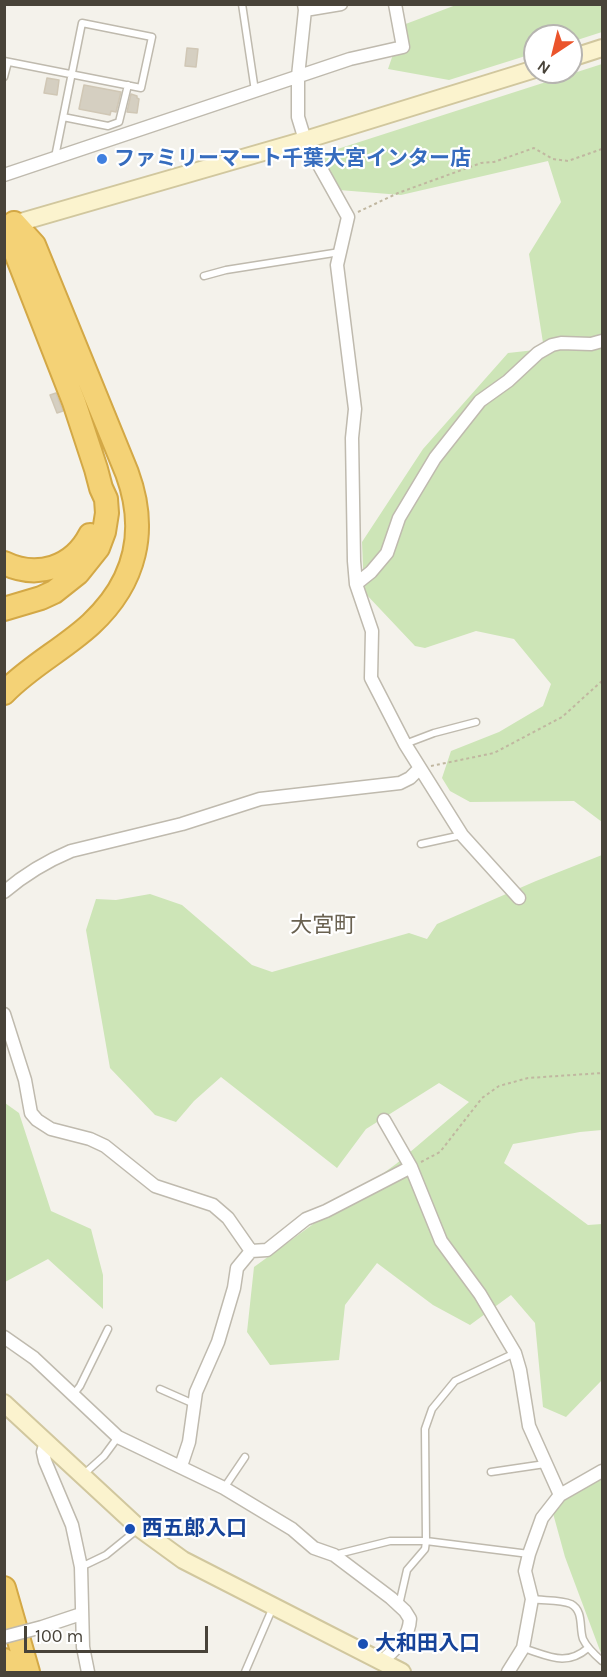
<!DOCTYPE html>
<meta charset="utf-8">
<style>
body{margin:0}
#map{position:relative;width:607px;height:1677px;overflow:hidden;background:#f4f2eb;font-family:Karla,sans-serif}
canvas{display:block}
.frame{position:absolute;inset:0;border:6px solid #484339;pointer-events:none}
.north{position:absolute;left:523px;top:24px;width:60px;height:60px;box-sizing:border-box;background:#fff;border:2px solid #b6b4b0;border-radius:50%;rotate:215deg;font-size:16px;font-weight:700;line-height:24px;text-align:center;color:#484339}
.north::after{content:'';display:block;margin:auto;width:21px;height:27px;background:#eb542b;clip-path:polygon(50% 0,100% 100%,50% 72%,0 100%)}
.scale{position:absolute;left:24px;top:1626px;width:184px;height:27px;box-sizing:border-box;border:3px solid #484339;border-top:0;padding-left:8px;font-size:18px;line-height:21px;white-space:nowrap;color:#484339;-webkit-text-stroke:4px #fff;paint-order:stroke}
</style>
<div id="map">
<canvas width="607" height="1677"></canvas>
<div class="frame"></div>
<div class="north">N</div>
<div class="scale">100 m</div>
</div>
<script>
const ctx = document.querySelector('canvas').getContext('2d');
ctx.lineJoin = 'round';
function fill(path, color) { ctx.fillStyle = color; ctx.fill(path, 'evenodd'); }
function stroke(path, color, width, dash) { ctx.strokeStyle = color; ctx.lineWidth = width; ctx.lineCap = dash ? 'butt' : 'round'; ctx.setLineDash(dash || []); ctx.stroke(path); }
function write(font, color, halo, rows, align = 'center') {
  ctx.font = font + ' Karla,"Noto Sans JP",sans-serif'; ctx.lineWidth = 4.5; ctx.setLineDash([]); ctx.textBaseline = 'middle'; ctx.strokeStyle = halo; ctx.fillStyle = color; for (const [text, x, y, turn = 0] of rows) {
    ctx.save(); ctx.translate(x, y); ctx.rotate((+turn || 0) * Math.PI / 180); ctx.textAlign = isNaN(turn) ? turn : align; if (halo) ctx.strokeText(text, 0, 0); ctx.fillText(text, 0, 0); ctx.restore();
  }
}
const green = new Path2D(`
 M 456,5 L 602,5 L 602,32 L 571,42 L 571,36 L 535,36 L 535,53 L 449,80 L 388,69 L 403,25 Z
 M 602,64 L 602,822 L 574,801 L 470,802 L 450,791 L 442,778 L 451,751 L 499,732 L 543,706 L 551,684 L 514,639 L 476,631 L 425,648 L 415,646 L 364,592 L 362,542 L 423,449 L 508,353 L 544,349 L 529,254 L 561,202 L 548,161 L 401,195 L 339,190 L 322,154 Z
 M 602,855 L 602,1130 L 580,1132 L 513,1144 L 504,1163 L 588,1225 L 602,1224 L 602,1380 L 566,1417 L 543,1407 L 535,1323 L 511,1295 L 470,1325 L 433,1305 L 377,1263 L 345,1305 L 339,1360 L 270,1365 L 247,1332 L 254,1267 L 396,1164 L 469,1102 L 439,1083 L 366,1129 L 337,1168 L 221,1077 L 194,1101 L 176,1122 L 155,1115 L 110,1068 L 86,930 L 96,899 L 116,900 L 150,894 L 182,905 L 252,965 L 272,972 L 409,933 L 427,939 L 437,924 L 536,881 Z
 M 5,1103 L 19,1113 L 51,1211 L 91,1229 L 103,1275 L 103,1309 L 48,1259 L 5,1282 Z
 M 602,1479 L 602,1656 L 565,1557 L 551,1506 Z`);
const building = new Path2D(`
 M 187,48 L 198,49 L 196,67 L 185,66 Z
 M 47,78 L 59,80 L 57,95 L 44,93 Z
 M 84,85 L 121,92 L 116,112 L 111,111 L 110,115 L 79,109 Z
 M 131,94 L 137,96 L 137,98 L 139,99 L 137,113 L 127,112 Z
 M 56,393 L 63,411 L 57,413 L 50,395 Z`);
const path = new Path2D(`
 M 545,79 L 568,72
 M 358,212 L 398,193 L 481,163 L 494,162 L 534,148 L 553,159 L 568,161 L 602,149
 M 431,766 L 494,753 L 562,717 L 602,681
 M 421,1162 L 440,1152 L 482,1098 L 499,1086 L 528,1078 L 602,1073`);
const lane = new Path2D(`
 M 242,4 L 255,91
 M 4,61 C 50,70 95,79 141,88 L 152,37 L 82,23 L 55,157
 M 4,77 L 8,62
 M 63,117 L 108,126 L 119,122 L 128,85
 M 204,276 L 226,270 L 340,252
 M 405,744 L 434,733 L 476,722
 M 421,844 L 462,835
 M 160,1389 L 194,1404
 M 73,1395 L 80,1386 L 108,1329
 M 491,1472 L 545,1464
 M 84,1474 L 104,1456 L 118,1437
 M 224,1488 L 245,1457
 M 334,1555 L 390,1541 L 426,1541 L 529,1554
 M 81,1567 L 106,1555 L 138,1529
 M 532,1599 C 543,1601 560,1599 571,1604 C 584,1611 579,1628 583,1639 C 587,1648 595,1655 602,1661
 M 399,1605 L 407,1570 L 425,1549 L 426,1541 L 425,1429 L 432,1409 L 455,1381 L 515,1353
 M 523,1648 C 549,1656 566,1667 588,1648
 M 245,1672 L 273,1607`);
const street = new Path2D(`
 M 304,4 L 305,10 L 298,76 L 298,117 L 305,140 L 348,217 L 337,265 L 355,409 L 352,438 L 354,561 L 356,584 L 372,631 L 371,678 L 405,744 L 462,835 L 519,898
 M 305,10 L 341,4
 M 4,175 L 350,59 L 403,47 L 395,4
 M 356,584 L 371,572 L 387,553 L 399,518 L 435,458 L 480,401 L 508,381 L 538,353 L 552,345 L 561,343 L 591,344 L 602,341
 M 4,892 C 24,875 47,861 71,851 L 182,824 L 260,799 L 400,783 L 410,778 L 420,768
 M 4,1014 L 25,1080 L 31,1113 L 37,1120 L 51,1129 L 90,1139 L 105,1146 L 155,1186 L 213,1205 L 228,1218 L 251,1251
 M 384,1120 L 411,1167 L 441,1241 L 480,1294 L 515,1353 L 520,1370 L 529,1426 L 560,1495
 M 4,1337 L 34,1358 L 118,1437 L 224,1488 L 292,1529 L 314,1548 L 334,1555 L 391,1598 L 405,1611 L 410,1619 C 409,1639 395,1649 381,1662
 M 46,1442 L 43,1452 L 45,1461 L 72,1525 L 81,1567 L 83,1647 L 88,1672
 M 181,1466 L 189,1442 L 196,1392 L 218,1342 L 234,1288 L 237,1268 L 251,1251 L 267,1250 L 306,1219 L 326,1211 L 411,1167
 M 42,1627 L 81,1614
 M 508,1672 L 523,1648 L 532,1599 L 525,1571 L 529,1554 L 542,1518 L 560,1495 L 602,1471`);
const secondary = new Path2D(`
 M 571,58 L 602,48
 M 7,226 L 305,140 L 535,69
 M 4,1403 L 139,1528 L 183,1560 L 402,1672`);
const highway = new Path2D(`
 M 4,563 C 37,579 73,568 90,535
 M 4,609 L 41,598 L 54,592 L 78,573 L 98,548 L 104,532 L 107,513 L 106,499 L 101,488 L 96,469 L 74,402 L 15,251 L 14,223
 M 4,693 C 30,666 64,649 91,624 C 136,582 148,530 127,473 L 34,245 L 14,223
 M 4,1588 L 28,1672
 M 4,1660 L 9,1672`);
const streetBridge = new Path2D(`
 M 4,1637 L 42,1627`);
const markers = [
 [102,159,6,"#3f7fe0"],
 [130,1529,6,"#1a4fb4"],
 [363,1644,6,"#1a4fb4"]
];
const shopNames = [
 ["ファミリーマート千葉大宮インター店",114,159]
];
const transitNames = [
 ["西五郎入口",142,1529],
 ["大和田入口",375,1644]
];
const neighbourhoodNames = [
 ["大宮町",323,926]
];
fill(green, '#cde5b7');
fill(building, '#d5cfc1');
stroke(building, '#d0c7b5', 1.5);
stroke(lane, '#bfbaae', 9);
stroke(street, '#bfbaae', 15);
stroke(secondary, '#d1c79e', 20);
stroke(highway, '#d3a846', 26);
stroke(path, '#c0b7a0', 2, [3, 3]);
stroke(lane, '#fff', 6);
stroke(street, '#fff', 12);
stroke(secondary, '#fbf3ce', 16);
stroke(highway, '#f4d276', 22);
stroke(streetBridge, '#bfbaae', 15, []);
stroke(streetBridge, '#fff', 12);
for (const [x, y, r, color] of markers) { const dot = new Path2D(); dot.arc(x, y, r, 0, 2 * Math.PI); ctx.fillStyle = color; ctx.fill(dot); stroke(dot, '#fff', 2); }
write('bold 21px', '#366cbe', '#fff', shopNames, 'left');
write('bold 21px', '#164399', '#fff', transitNames, 'left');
write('22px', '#6a6251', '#fff', neighbourhoodNames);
</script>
